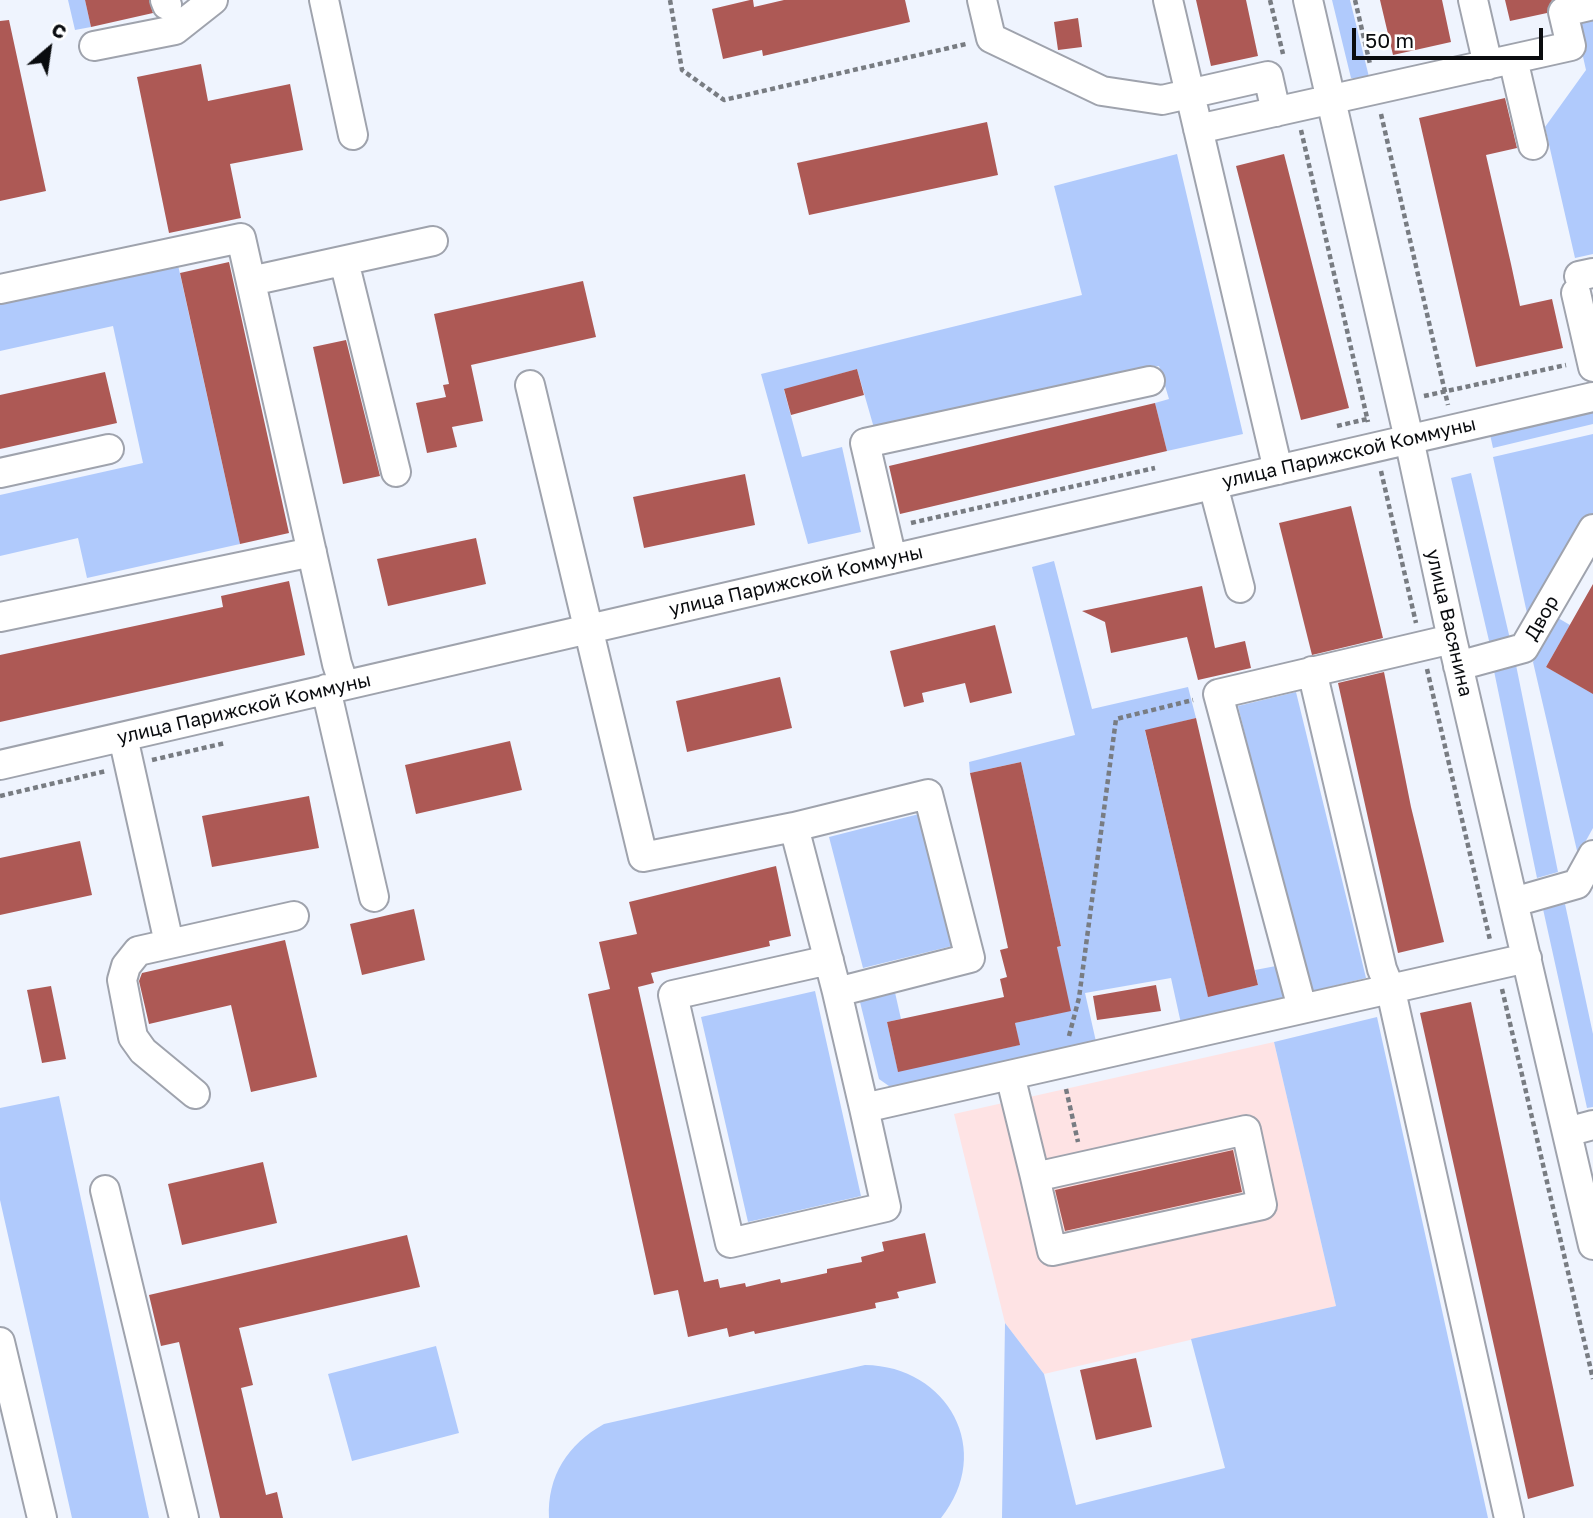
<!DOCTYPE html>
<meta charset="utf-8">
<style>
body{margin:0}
#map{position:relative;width:1593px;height:1518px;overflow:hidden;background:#eff4fe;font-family:"Golos Text",sans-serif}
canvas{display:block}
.north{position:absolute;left:14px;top:14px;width:70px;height:70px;-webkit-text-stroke:5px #fff;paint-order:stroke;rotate:29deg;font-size:19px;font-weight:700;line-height:28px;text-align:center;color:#0a0c0f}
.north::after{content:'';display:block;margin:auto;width:24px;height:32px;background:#0a0c0f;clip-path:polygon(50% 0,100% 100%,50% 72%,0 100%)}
.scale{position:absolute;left:1352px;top:28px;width:191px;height:32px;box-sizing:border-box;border:4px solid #0a0c0f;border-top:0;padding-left:9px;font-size:21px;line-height:24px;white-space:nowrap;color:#0a0c0f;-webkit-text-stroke:5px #fff;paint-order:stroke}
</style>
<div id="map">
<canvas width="1593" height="1518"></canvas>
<div class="north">С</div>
<div class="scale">50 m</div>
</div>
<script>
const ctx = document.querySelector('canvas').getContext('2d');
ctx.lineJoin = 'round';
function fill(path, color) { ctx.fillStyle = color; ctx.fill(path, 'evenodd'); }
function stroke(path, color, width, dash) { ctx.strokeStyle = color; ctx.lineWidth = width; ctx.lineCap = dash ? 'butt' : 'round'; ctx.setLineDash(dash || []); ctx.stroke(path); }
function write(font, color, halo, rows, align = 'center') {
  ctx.font = font + ' "Golos Text",sans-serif'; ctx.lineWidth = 5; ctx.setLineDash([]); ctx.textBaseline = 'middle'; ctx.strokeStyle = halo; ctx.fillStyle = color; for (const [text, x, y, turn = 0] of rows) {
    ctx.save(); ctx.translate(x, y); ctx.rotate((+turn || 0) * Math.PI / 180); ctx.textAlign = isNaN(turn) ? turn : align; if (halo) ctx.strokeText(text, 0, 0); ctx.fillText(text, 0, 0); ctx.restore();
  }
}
const education = new Path2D(`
 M 1274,1042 L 1336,1306 L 1044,1374 L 1005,1323 L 954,1114 Z`);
const green = new Path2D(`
 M 68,0 L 85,0 L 91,27 L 75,30 Z
 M 1332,0 L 1350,0 L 1370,81 L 1351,78 Z
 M 1593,17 L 1593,254 L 1575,258 L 1545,127 L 1586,70 L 1575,21 Z
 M 1177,154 L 1243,434 L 1167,451 L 1155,403 L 1169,399 L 1159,366 L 874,428 L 857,369 L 784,390 L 802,457 L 842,447 L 861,532 L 808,544 L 761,374 L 1082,295 L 1054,186 Z
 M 178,265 L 240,544 L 87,578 L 78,538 L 0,556 L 0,495 L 143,463 L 113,326 L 0,351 L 0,304 Z
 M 1593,406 L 1593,424 L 1493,448 L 1489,430 Z
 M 1593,434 L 1593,516 L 1530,627 L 1493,457 Z
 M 1471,473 L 1510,639 L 1490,645 L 1451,478 Z
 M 1054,561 L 1092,709 L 1188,687 L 1196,718 L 1145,731 L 1208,996 L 1258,985 L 1255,970 L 1276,966 L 1286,1003 L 1182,1028 L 1171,978 L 1085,993 L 1097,1046 L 896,1091 L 879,1079 L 859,998 L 894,988 L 901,1019 L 887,1022 L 898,1071 L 1019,1045 L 1015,1023 L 1064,1012 L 1057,947 L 1061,946 L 1021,762 L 970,773 L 969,762 L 1075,735 L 1032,567 Z
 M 1558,618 L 1570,625 L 1546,667 L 1589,691 L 1593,684 L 1593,828 L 1578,855 L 1533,662 Z
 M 1516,665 L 1558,872 L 1537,878 L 1494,671 Z
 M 1296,692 L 1366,978 L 1308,992 L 1238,706 Z
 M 919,814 L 952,946 L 863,968 L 829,837 Z
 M 1565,904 L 1593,1034 L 1593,1107 L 1587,1108 L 1543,909 Z
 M 815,991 L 861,1196 L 748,1222 L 701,1017 Z
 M 1377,1017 L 1488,1518 L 1002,1518 L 1005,1323 L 1044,1374 L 1076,1505 L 1225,1468 L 1191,1339 L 1336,1306 L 1274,1042 Z
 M 59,1096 L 149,1518 L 72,1518 L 0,1200 L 0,1108 Z
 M 436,1346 L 459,1433 L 352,1461 L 328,1374 Z
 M 865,1365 C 948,1366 995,1451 941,1518 L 549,1518 C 547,1476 568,1444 604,1424 Z`);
const building = new Path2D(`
 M 85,0 L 149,0 L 153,13 L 91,27 Z
 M 750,0 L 753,0 L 754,7 L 784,0 L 905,0 L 910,22 L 763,56 L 762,50 L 723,59 L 712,9 Z
 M 1196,0 L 1246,0 L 1258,56 L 1211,66 Z
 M 1380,0 L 1442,0 L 1451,42 L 1393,55 Z
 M 1505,0 L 1552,0 L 1547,13 L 1510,21 Z
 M 1078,18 L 1082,47 L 1058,50 L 1054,22 Z
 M 9,20 L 46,191 L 0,201 L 0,21 Z
 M 201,64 L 208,101 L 290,84 L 303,150 L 230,164 L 241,218 L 169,233 L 137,77 Z
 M 1505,98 L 1517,148 L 1486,155 L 1511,264 L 1520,306 L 1552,299 L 1563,348 L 1476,367 L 1419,118 Z
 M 987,122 L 998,175 L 809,215 L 797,163 Z
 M 1284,154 L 1349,408 L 1301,420 L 1236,166 Z
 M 229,262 L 289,533 L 240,544 L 180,273 Z
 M 583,281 L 596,337 L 471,365 L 483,421 L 452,427 L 457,447 L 427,453 L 416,403 L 446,397 L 443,385 L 449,384 L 434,314 Z
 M 346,340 L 380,476 L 343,484 L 313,347 Z
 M 857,369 L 864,395 L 791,415 L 784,389 Z
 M 105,372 L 117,423 L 0,449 L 0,395 Z
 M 1155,403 L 1167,451 L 900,514 L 889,466 Z
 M 745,474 L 755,525 L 644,548 L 633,497 Z
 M 1351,506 L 1383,638 L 1312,655 L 1279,523 Z
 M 476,538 L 486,584 L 388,606 L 377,559 Z
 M 289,581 L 305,655 L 0,722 L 0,655 L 223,607 L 221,596 Z
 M 1593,584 L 1593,694 L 1546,667 Z
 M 1202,586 L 1215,648 L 1245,641 L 1251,668 L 1198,680 L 1187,637 L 1111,653 L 1105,622 L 1082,611 Z
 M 995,625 L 1012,693 L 970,703 L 965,683 L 922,693 L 924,702 L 904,707 L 890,651 Z
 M 1384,672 L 1411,807 L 1444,942 L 1398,953 L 1338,683 Z
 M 780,677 L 792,728 L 687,752 L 676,701 Z
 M 1196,718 L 1258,985 L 1208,997 L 1145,730 Z
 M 510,741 L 522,790 L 416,814 L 405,765 Z
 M 1021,762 L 1061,946 L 1057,947 L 1071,1011 L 1015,1023 L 1020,1045 L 898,1072 L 887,1022 L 1004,997 L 1000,979 L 1007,977 L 1000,950 L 1008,948 L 970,773 Z
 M 309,796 L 319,848 L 212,867 L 202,816 Z
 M 80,841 L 92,895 L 0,915 L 0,858 Z
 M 776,866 L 791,936 L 769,941 L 770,946 L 651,973 L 654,983 L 638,987 L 704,1282 L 718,1279 L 720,1288 L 745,1283 L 746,1287 L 780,1279 L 781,1283 L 827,1273 L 827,1269 L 862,1262 L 861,1257 L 884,1251 L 882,1242 L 925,1233 L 936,1283 L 897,1292 L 899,1298 L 875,1303 L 876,1308 L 755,1334 L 754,1331 L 729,1337 L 727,1328 L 688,1337 L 678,1290 L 654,1295 L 588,994 L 610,989 L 599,942 L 637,934 L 629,902 Z
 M 414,909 L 425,960 L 362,975 L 350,924 Z
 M 285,940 L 317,1077 L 251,1092 L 231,1005 L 149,1024 L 139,981 L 142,973 Z
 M 1156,985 L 1161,1011 L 1097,1020 L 1093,996 Z
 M 51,986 L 66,1059 L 42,1063 L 27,990 Z
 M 1471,1002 L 1574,1486 L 1528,1499 L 1420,1013 Z
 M 1233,1150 L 1242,1192 L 1065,1231 L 1055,1190 Z
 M 263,1162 L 277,1223 L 182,1245 L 168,1184 Z
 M 407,1235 L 420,1287 L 239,1328 L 253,1385 L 241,1388 L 266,1495 L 277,1492 L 283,1518 L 220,1518 L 179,1342 L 161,1346 L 149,1295 Z
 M 1136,1358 L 1152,1427 L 1096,1440 L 1080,1370 Z`);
const path = new Path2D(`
 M 670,0 L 682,70 L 724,100 L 966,44
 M 1270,0 L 1283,54
 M 1355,0 L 1370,64
 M 1381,114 L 1448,405
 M 1301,130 L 1368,422
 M 1424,396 L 1566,365
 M 1337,426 L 1367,419
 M 1381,471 L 1416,623
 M 911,523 L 1155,468
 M 1427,669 L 1490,940
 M 152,760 L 225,743
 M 0,796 L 106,771
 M 1502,989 L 1593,1379
 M 1069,1036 L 1079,998 L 1116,719 L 1193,700
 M 1066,1089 L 1078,1142`);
const minor = new Path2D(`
 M 165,0 L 167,5
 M 324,0 L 353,135
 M 982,0 L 991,38 L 1102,91 L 1162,100 L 1268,76 L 1276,112
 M 1168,0 L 1278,470
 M 1308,0 L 1409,439 L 1452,639 L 1593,1245
 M 1473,0 L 1488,65
 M 94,46 L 175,30 L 213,0
 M 1513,59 L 1533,145
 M 1198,129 L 1571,46 L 1563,12 L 1593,5
 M 344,261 L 396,472
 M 1579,276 L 1593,273
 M 251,281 L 433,241
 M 0,289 L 241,238 L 337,664 L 344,685
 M 1576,293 L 1593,367
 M 530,385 L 643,857 L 794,827 L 837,992 L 864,1108 C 1085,1059 1306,1009 1527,958
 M 0,473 L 109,449
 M 1213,485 L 1240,588
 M 892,559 L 865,443 L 1150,381
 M 0,617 L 312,552
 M 1458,666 L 1524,648 L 1593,529
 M 1312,671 L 1382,969 L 1391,991 L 1509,1518
 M 326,689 L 374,897
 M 123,737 L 169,943
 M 0,765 L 1593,397
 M 794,827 L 928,794 L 970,958 L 837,992
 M 1514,902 L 1577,884 L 1593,855
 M 829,960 L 673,995 L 730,1243 L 886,1207 L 864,1108
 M 1302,1008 L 1218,694 L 1452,639
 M 1010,1075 L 1035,1177
 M 195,1094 L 143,1051 L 133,1037 L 122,980 L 126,966 L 138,951 L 294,916
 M 1246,1130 L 1262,1205 L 1052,1251 L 1035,1177 Z
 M 1567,1132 L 1593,1125
 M 105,1190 L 184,1518
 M 0,1342 L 42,1518`);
const streetNames = [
 ["улица Парижской Коммуны",1349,453,-13],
 ["улица Парижской Коммуны",796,581,-13],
 ["Двор",1542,618,-60],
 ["улица Васянина",1449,623,77],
 ["улица Парижской Коммуны",244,709,-13]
];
fill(education, '#fee3e4');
fill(green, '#b0cafc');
fill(building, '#ad5955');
stroke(minor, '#9fa3ad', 32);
stroke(path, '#787c82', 4.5, [5, 3.5]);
stroke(minor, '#fff', 28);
write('19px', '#0a0c0f', '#fff', streetNames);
</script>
